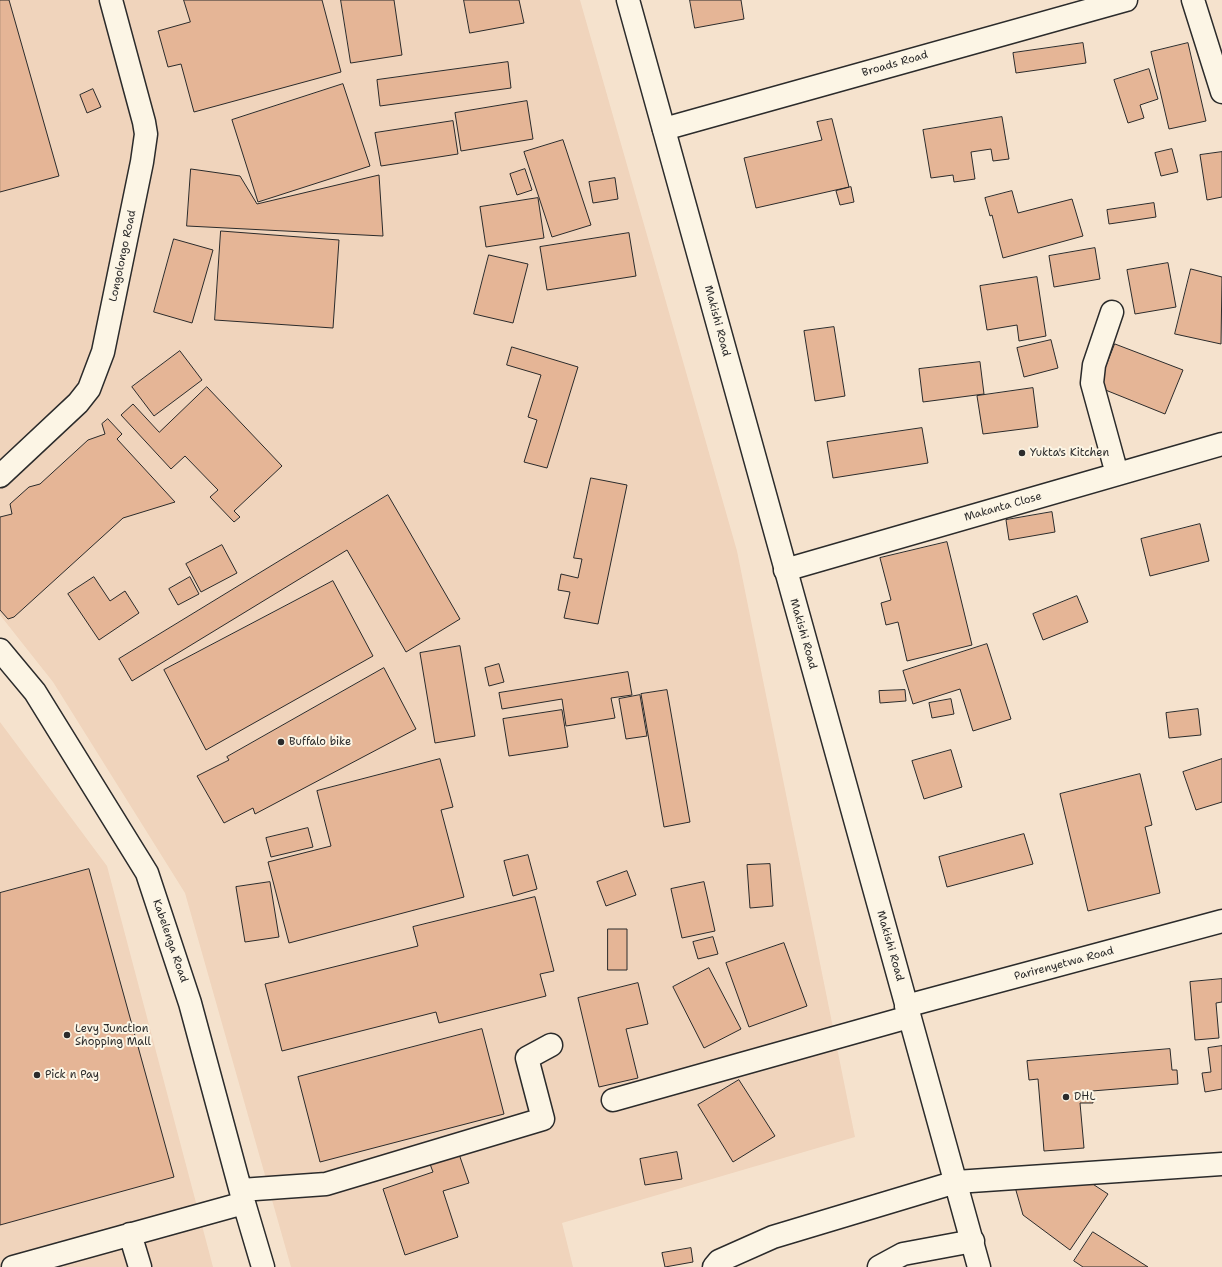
<!DOCTYPE html>
<style>
body{margin:0}
canvas{display:block;background:#f5e2cd}
</style>
<canvas width="1222" height="1267"></canvas>
<script>
const ctx = document.querySelector('canvas').getContext('2d');
ctx.lineJoin = 'round';
function fill(path, color) { ctx.fillStyle = color; ctx.fill(path, 'evenodd'); }
function stroke(path, color, width, dash) { ctx.strokeStyle = color; ctx.lineWidth = width; ctx.lineCap = dash ? 'butt' : 'round'; ctx.setLineDash(dash || []); ctx.stroke(path); }
function write(font, color, halo, rows, align = 'center') {
  ctx.font = font + ' "Shantell Sans",sans-serif'; ctx.lineWidth = 4; ctx.setLineDash([]); ctx.textBaseline = 'middle'; ctx.strokeStyle = halo; ctx.fillStyle = color; for (const [text, x, y, turn = 0] of rows) {
    ctx.save(); ctx.translate(x, y); ctx.rotate((+turn || 0) * Math.PI / 180); ctx.textAlign = isNaN(turn) ? turn : align; if (halo) ctx.strokeText(text, 0, 0); ctx.fillText(text, 0, 0); ctx.restore();
  }
}
const built = new Path2D(`
 M 0,0 L 580,0 L 737,551 L 855,1137 L 562,1223 L 573,1267 L 291,1267 L 185,893 L 53,682 L 0,615 Z
 M 0,722 L 107,866 L 213,1267 L 0,1267 Z`);
const building = new Path2D(`
 M 0,0 L 9,0 L 59,176 L 0,192 Z
 M 184,0 L 322,0 L 341,72 L 194,112 L 181,64 L 168,67 L 158,31 L 190,22 Z
 M 341,0 L 394,0 L 402,55 L 351,63 Z
 M 464,0 L 519,0 L 524,23 L 470,33 Z
 M 690,0 L 741,0 L 744,19 L 695,28 Z
 M 1083,43 L 1086,63 L 1016,73 L 1013,53 Z
 M 1188,43 L 1206,121 L 1169,129 L 1151,52 Z
 M 508,62 L 511,88 L 380,106 L 377,80 Z
 M 1149,69 L 1158,99 L 1140,105 L 1144,118 L 1128,123 L 1114,80 Z
 M 343,84 L 370,166 L 258,202 L 232,120 Z
 M 93,89 L 101,107 L 87,113 L 80,95 Z
 M 527,101 L 533,139 L 461,151 L 455,113 Z
 M 1002,117 L 1009,159 L 993,161 L 991,149 L 971,152 L 975,179 L 954,182 L 953,175 L 931,178 L 923,130 Z
 M 832,119 L 849,187 L 756,208 L 744,158 L 822,140 L 817,122 Z
 M 453,121 L 458,154 L 381,166 L 375,133 Z
 M 563,140 L 591,225 L 552,237 L 524,152 Z
 M 1172,149 L 1178,172 L 1161,176 L 1155,153 Z
 M 1222,152 L 1222,197 L 1207,200 L 1200,155 Z
 M 191,169 L 240,176 L 257,204 L 379,175 L 383,236 L 187,226 Z
 M 525,169 L 532,190 L 517,195 L 510,174 Z
 M 615,178 L 618,199 L 593,203 L 589,182 Z
 M 851,187 L 854,202 L 840,205 L 836,191 Z
 M 1012,191 L 1018,213 L 1072,199 L 1083,236 L 1003,258 L 992,215 L 990,216 L 985,198 Z
 M 538,198 L 544,238 L 486,247 L 480,207 Z
 M 1154,203 L 1156,217 L 1109,224 L 1107,210 Z
 M 221,231 L 339,240 L 333,328 L 215,320 Z
 M 629,233 L 636,276 L 547,290 L 540,247 Z
 M 174,239 L 213,250 L 192,323 L 154,312 Z
 M 1095,248 L 1100,279 L 1054,287 L 1049,256 Z
 M 489,255 L 528,264 L 513,323 L 474,314 Z
 M 1168,263 L 1176,307 L 1135,314 L 1127,270 Z
 M 1191,269 L 1222,277 L 1221,344 L 1175,334 Z
 M 1037,277 L 1046,336 L 1019,341 L 1017,325 L 987,330 L 980,286 Z
 M 834,327 L 845,396 L 815,401 L 804,331 Z
 M 1051,340 L 1058,368 L 1024,377 L 1017,348 Z
 M 1115,344 L 1183,370 L 1165,414 L 1098,387 Z
 M 512,347 L 578,367 L 547,468 L 524,462 L 537,420 L 528,417 L 541,375 L 507,365 Z
 M 180,351 L 202,380 L 154,416 L 132,387 Z
 M 980,362 L 984,394 L 923,402 L 919,369 Z
 M 207,387 L 282,466 L 234,511 L 240,517 L 234,522 L 210,497 L 218,490 L 185,456 L 171,469 L 121,415 L 133,404 L 159,432 Z
 M 1033,388 L 1038,427 L 983,434 L 977,396 Z
 M 108,419 L 122,434 L 117,439 L 175,502 L 123,518 L 14,617 L 8,619 L 0,610 L 0,517 L 12,514 L 10,504 L 29,487 L 40,484 L 88,440 L 105,434 L 102,424 Z
 M 922,428 L 928,463 L 833,478 L 827,442 Z
 M 591,478 L 627,485 L 598,624 L 564,618 L 570,592 L 558,590 L 561,574 L 578,578 L 582,559 L 574,558 Z
 M 388,495 L 460,619 L 406,652 L 347,550 L 132,681 L 119,659 Z
 M 1052,512 L 1055,532 L 1009,540 L 1006,520 Z
 M 1200,524 L 1209,561 L 1150,576 L 1141,539 Z
 M 947,542 L 972,645 L 907,661 L 898,622 L 886,625 L 881,603 L 891,600 L 880,558 Z
 M 222,545 L 237,573 L 201,592 L 186,564 Z
 M 94,577 L 110,601 L 125,591 L 139,613 L 99,640 L 68,594 Z
 M 190,577 L 199,594 L 178,605 L 169,589 Z
 M 333,581 L 373,656 L 206,750 L 164,670 Z
 M 1077,596 L 1088,622 L 1043,640 L 1033,614 Z
 M 987,644 L 1011,719 L 973,731 L 960,689 L 913,704 L 903,671 Z
 M 460,646 L 475,736 L 435,743 L 420,653 Z
 M 499,664 L 504,682 L 489,686 L 485,668 Z
 M 384,668 L 416,729 L 255,814 L 253,808 L 224,823 L 197,776 L 229,760 L 227,757 Z
 M 628,672 L 632,695 L 611,698 L 615,718 L 566,726 L 562,699 L 502,709 L 499,693 Z
 M 667,690 L 690,822 L 664,827 L 641,694 Z
 M 905,690 L 906,701 L 880,703 L 879,691 Z
 M 640,695 L 647,736 L 626,739 L 619,699 Z
 M 951,699 L 954,714 L 932,718 L 929,703 Z
 M 1198,709 L 1201,735 L 1169,738 L 1166,713 Z
 M 562,710 L 568,747 L 509,756 L 503,719 Z
 M 951,750 L 962,787 L 924,799 L 912,761 Z
 M 440,759 L 453,807 L 441,810 L 464,897 L 289,943 L 268,862 L 331,846 L 317,791 Z
 M 1222,759 L 1222,802 L 1196,810 L 1183,772 Z
 M 1140,774 L 1152,825 L 1145,827 L 1160,893 L 1088,911 L 1060,794 Z
 M 308,828 L 313,847 L 271,857 L 266,838 Z
 M 1024,834 L 1033,864 L 947,887 L 939,857 Z
 M 528,855 L 537,889 L 513,896 L 504,861 Z
 M 770,864 L 773,906 L 750,908 L 747,865 Z
 M 89,869 L 174,1177 L 0,1225 L 0,893 Z
 M 627,871 L 636,895 L 606,906 L 597,882 Z
 M 270,882 L 279,937 L 245,942 L 236,887 Z
 M 704,882 L 715,931 L 682,938 L 671,889 Z
 M 535,897 L 554,971 L 540,974 L 546,996 L 439,1023 L 436,1012 L 282,1051 L 265,984 L 418,946 L 413,927 Z
 M 608,929 L 627,929 L 627,970 L 608,970 Z
 M 713,937 L 718,954 L 698,959 L 693,942 Z
 M 784,943 L 807,1006 L 749,1027 L 726,963 Z
 M 709,968 L 741,1029 L 704,1048 L 673,987 Z
 M 1222,979 L 1222,1002 L 1216,1003 L 1219,1038 L 1195,1040 L 1190,982 Z
 M 638,983 L 648,1024 L 626,1029 L 638,1078 L 599,1087 L 578,998 Z
 M 482,1029 L 504,1114 L 320,1162 L 298,1077 Z
 M 1222,1046 L 1222,1089 L 1205,1092 L 1202,1073 L 1211,1072 L 1208,1048 Z
 M 1170,1049 L 1172,1070 L 1177,1070 L 1178,1084 L 1092,1091 L 1093,1103 L 1080,1103 L 1084,1148 L 1044,1151 L 1038,1079 L 1029,1080 L 1027,1061 Z
 M 739,1080 L 775,1136 L 733,1162 L 698,1105 Z
 M 677,1152 L 682,1179 L 645,1185 L 640,1159 Z
 M 459,1154 L 469,1183 L 443,1191 L 458,1237 L 405,1255 L 383,1189 L 433,1172 L 430,1164 Z
 M 1085,1179 L 1108,1194 L 1070,1250 L 1023,1215 L 1015,1187 Z
 M 1093,1232 L 1148,1267 L 1083,1267 L 1074,1261 Z
 M 691,1248 L 693,1262 L 665,1267 L 662,1253 Z`);
const minor = new Path2D(`
 M 1193,0 L 1222,92
 M 664,129 L 1126,0
 M 1112,312 L 1094,365 L 1092,383 L 1117,474
 M 0,476 L 78,403 L 89,389 L 103,352 L 142,162 L 146,134 L 144,122 L 111,0
 M 785,570 L 1222,444
 M 0,650 L 35,692 L 147,873 L 190,1003 L 244,1203 L 263,1267
 M 613,1100 L 909,1017
 M 241,1190 L 326,1184 L 543,1119 L 527,1058 L 551,1045
 M 130,1234 L 140,1267
 M 13,1267 L 244,1203
 M 714,1267 L 719,1261 L 773,1237 L 956,1182 L 1222,1164
 M 879,1267 L 903,1254 L 973,1241`);
const major = new Path2D(`
 M 628,0 L 979,1267
 M 906,1006 L 1222,921`);
const markers = [
 [1022,453,4,"#2b2b2b"],
 [281,742,4,"#2b2b2b"],
 [67,1035,4,"#2b2b2b"],
 [37,1075,4,"#2b2b2b"],
 [1066,1097,4,"#2b2b2b"]
];
const streetNames = [
 ["Broads Road",895,64,-16],
 ["Longolongo Road",123,256,-78],
 ["Makishi Road",717,321,75],
 ["Makanta Close",1003,507,-16],
 ["Makishi Road",803,634,74],
 ["Kabelenga Road",170,941,71],
 ["Makishi Road",890,946,74],
 ["Parirenyetwa Road",1064,964,-15]
];
const poiNames = [
 ["Yukta's Kitchen",1030,453],
 ["Buffalo bike",289,742],
 ["Levy Junction",75,1029],
 ["Shopping Mall",75,1042],
 ["Pick n Pay",45,1075],
 ["DHL",1074,1097]
];
fill(built, '#f0d4bc');
fill(building, '#e5b596');
stroke(building, '#2b2b2b', 1);
stroke(minor, '#2b2b2b', 25);
stroke(major, '#2b2b2b', 25);
stroke(minor, '#fcf5e5', 22);
stroke(major, '#fcf5e5', 22);
for (const [x, y, r, color] of markers) { const dot = new Path2D(); dot.arc(x, y, r, 0, 2 * Math.PI); ctx.fillStyle = color; ctx.fill(dot); stroke(dot, '#fcf5e5', 1.5); }
write('11px', '#2b2b2b', '#fcf5e5', streetNames);
write('11px', '#2b2b2b', '#fcf5e5', poiNames, 'left');
</script>
